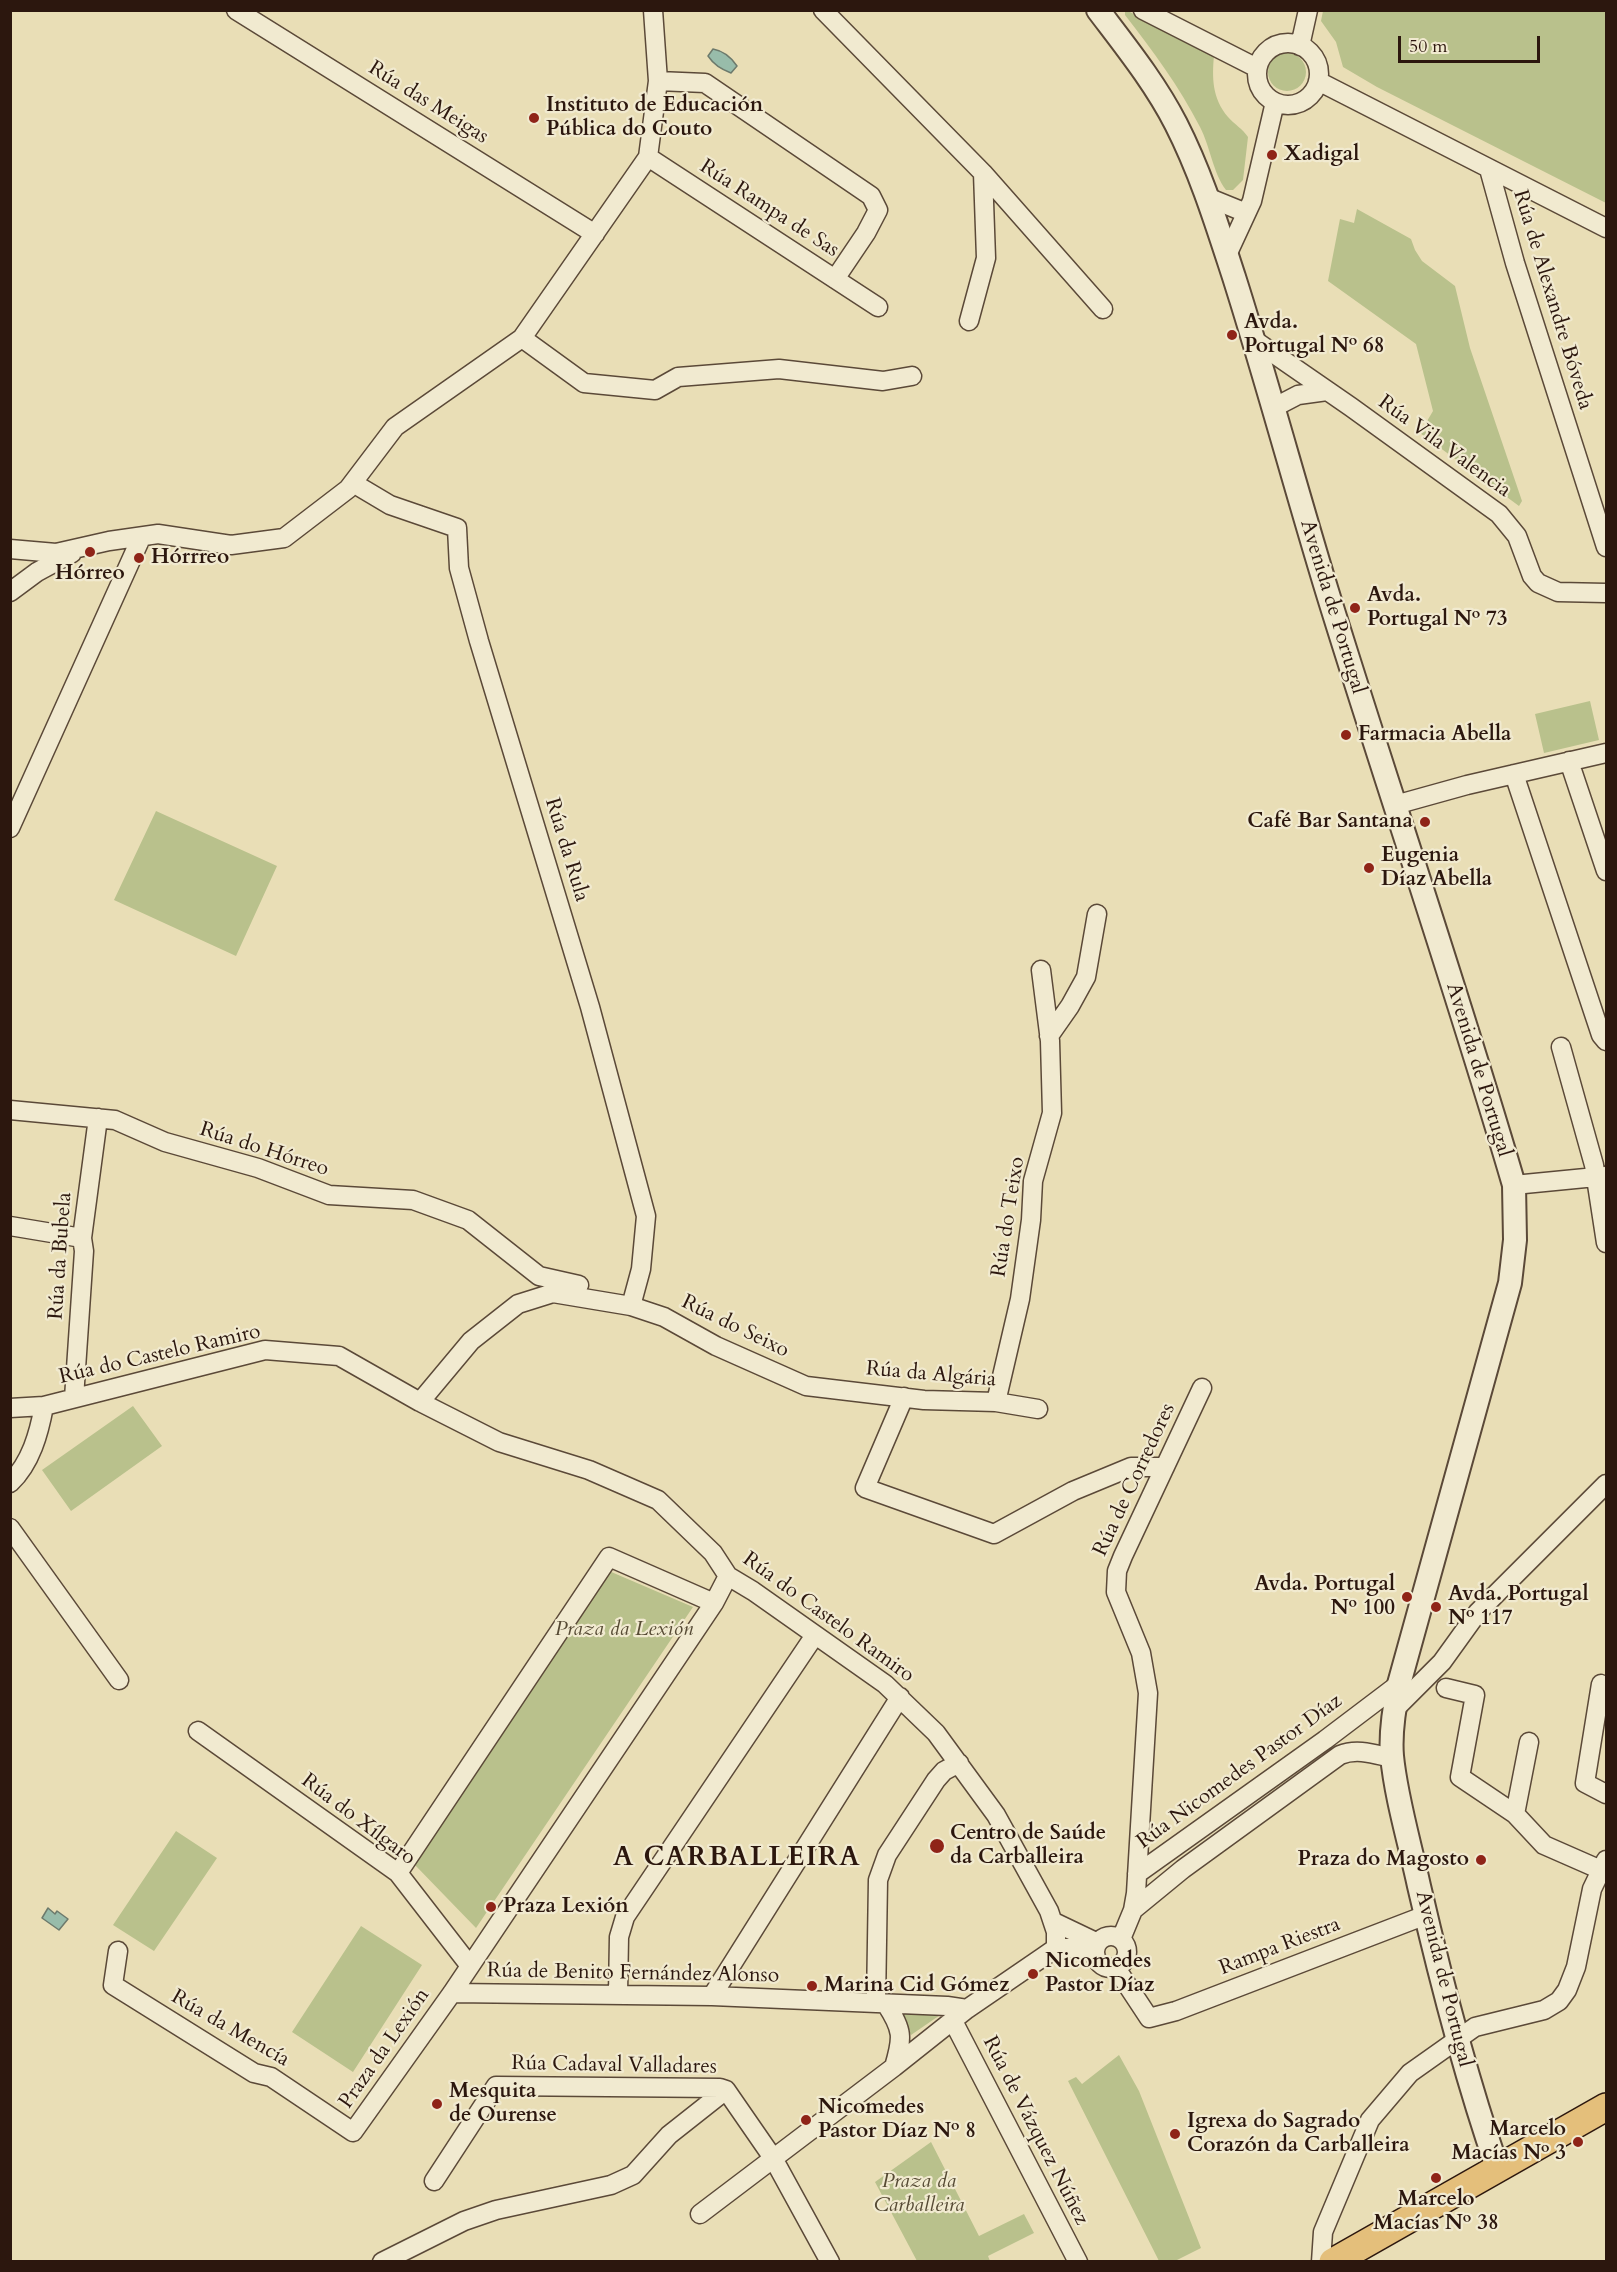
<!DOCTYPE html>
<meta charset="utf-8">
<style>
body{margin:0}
#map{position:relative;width:1617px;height:2272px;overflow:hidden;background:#e9deb6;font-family:Cardo,serif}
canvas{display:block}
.frame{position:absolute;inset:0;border:12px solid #2c170e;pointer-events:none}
.scale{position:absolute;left:1398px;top:36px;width:142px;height:27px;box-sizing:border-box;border:3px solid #2c170e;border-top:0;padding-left:8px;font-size:18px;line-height:21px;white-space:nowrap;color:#2c170e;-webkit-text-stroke:4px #f1ead0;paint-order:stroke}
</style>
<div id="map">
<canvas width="1617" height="2272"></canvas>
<div class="frame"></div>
<div class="scale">50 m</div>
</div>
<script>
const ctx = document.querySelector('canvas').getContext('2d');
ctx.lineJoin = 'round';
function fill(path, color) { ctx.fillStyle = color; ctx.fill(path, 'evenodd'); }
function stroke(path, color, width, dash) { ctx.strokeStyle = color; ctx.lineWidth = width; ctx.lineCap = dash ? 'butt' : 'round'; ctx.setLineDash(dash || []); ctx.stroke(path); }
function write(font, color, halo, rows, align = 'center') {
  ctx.font = font + ' Cardo,serif'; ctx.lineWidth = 4.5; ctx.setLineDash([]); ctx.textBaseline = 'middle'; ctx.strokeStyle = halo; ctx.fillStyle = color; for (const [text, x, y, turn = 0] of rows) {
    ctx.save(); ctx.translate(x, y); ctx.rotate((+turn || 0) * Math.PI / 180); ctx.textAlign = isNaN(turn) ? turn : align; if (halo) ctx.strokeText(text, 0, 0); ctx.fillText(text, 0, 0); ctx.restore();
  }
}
const green = new Path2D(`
 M 1128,11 L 1214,55 C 1212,78 1212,98 1228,117 C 1234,124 1243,129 1248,137 L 1243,180 L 1233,190 L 1226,190 C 1213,173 1210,146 1200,127 C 1179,86 1153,51 1125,15 L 1125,12 Z
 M 1323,11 L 1606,11 L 1606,203 L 1377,87 L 1343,67 L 1336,42 L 1321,21 Z
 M1268 72a19 19 0 1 1 38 0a19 19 0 1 1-38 0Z
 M 1357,209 L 1411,239 L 1415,250 L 1422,261 L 1455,286 L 1470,348 L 1522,501 L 1519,506 L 1420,433 L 1433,411 L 1416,344 L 1328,281 L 1340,219 L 1354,223 Z
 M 1590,701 L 1599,740 L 1544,753 L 1535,714 Z
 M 156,811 L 277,866 L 236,956 L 114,900 Z
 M 133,1406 L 162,1446 L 71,1511 L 42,1470 Z
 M 609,1571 L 693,1607 L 476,1928 L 415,1865 Z
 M 176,1831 L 217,1858 L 154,1951 L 113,1925 Z
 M 361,1926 L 422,1965 L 353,2072 L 292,2032 Z
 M 899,2012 L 943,2013 L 911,2035 Z
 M 1119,2055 L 1139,2091 L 1201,2248 L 1175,2261 L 1159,2261 L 1068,2081 L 1076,2077 L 1082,2084 Z
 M 931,2142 L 979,2236 L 1024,2214 L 1034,2233 L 988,2256 L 990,2261 L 917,2261 L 875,2182 Z`);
const water = new Path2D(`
 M 713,49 C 724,51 731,57 737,66 L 731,73 C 721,69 714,65 708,56 Z
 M 48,1908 L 55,1914 L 57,1911 L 68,1919 L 59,1930 L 42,1918 Z`);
const minor = new Path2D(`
 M 236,10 L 595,234
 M 823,10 L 983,173 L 1103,309
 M 1143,10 L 1257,68
 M1257 74a31 31 0 1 1 62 0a31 31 0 1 1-62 0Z
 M 1300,46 L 1308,10
 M 658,81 L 705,83 L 871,196 L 878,210 L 866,233 L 835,279
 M 1318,81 L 1606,228
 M 648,157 L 878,307
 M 1489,169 L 1515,263 L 1606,547
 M 1207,197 L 1239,210
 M 1227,255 L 1252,201 L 1275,102
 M 969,321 L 986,258 L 983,173
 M 522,338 L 584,383 L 655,390 L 678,377 L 779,369 L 883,381 L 912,376
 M 1254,340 L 1351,407 L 1499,514 L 1517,536 L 1532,576 L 1538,583 L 1558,592 L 1606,593
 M 1273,408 L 1298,395 L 1327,391
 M 353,483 L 390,505 L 457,528 L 459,568 L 479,641 L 590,1007 L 646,1216 L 641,1269 L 631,1306 L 553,1293 L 518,1304 L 471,1341 L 420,1402
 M 10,549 L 56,553 L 109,541 L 158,534 L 231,545 L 284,538 L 348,489 L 395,427 L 522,338 L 648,157 L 658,81 L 653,10
 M 10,592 L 37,572 L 72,553
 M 1569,761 L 1606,871
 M 1514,774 L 1601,1035 L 1606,1041
 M 1395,805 L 1467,785 L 1606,753
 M 10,828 L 141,538
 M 1049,1036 L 1070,1006 L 1086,977 L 1097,914
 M 1561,1047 L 1594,1165 L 1606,1243
 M 10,1110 L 115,1120 L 165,1142 L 258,1168 L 329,1195 L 413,1200 L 468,1220 L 539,1276 L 579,1285
 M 1514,1185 L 1606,1176
 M 10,1226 L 82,1238
 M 631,1306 L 664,1317 L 716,1346 L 806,1386 L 924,1400 L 996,1402 L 1038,1409
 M 904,1397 L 865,1488 L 994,1534 L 1073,1491 L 1131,1467 L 1165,1467
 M 74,1398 L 84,1251 L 82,1238 L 98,1118
 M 996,1402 L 1020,1299 L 1031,1220 L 1033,1181 L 1052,1113 L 1050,1041 L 1041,970
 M 10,1408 L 44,1406 L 265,1350 L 339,1356 L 420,1402 L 499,1442 L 589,1470 L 658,1500 L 713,1553 L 728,1576 L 753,1591 L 885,1684 L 936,1733 L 996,1815 L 1049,1911 L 1056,1932 L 1056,1948
 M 10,1483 C 31,1463 39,1433 44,1406
 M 10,1528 L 119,1680
 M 1601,1684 L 1585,1783 L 1606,1794
 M 1446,1688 L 1475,1695 L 1460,1777 L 1515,1814 L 1544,1845 L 1601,1870
 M 1394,1710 L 1442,1662 L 1478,1612 L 1606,1484
 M 198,1731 L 398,1873 L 470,1966
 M 1515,1814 L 1529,1742
 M 398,1873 L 609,1557 L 714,1603
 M 1137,1874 L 1325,1740 L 1399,1684
 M 1133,1910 L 1183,1869 L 1340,1755 C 1357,1748 1374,1754 1392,1758
 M 1054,1922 L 1098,1943
 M1095 1952a16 16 0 1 1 32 0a16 16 0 1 1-32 0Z
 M 1121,1939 L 1133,1910 L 1136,1893 L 1148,1693 L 1141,1653 L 1116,1592 L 1117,1571 L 1123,1556 L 1202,1388
 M 118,1951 L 113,1985 L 254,2073 L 271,2077 L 353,2132 L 452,1993 L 714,1603 L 728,1576
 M 1116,1968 L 1149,2018 L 1176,2011 L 1426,1915
 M 452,1993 L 712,1996 L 947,2006 L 967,2009
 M 618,1994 L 619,1937 L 625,1917 L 815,1635
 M 712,1996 L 900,1697
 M 876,2003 L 878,1880 L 887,1855 L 936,1780 L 944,1771 L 959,1763
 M 886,2004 C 903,2030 903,2037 894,2067
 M 953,2021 L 1078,2262
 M 434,2181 L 496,2086 L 720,2088 L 726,2090 L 773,2158 L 830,2262
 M 700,2214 L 894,2067 L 967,2009 L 1043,1957 L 1056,1948 L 1071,1948 L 1095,1951
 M 382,2262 L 464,2221 L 496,2210 L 611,2185 L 633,2175 L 669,2135 L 726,2090
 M 1321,2262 L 1323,2232 L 1370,2120 L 1410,2073 L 1475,2027 L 1544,2010 L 1559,2001 L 1567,1990 L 1576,1967 L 1592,1889 L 1606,1860`);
const tertiary = new Path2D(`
 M 1098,10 C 1126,47 1155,83 1176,124 C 1201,173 1217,225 1234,277 C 1267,381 1295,486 1327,591 C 1388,789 1456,986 1514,1185 L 1515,1240 L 1510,1283 L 1399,1684 C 1394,1708 1390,1732 1392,1756 C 1396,1798 1410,1844 1419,1886 C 1441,1981 1465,2075 1497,2167`);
const primary = new Path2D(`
 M 1333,2262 L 1606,2107`);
const markers = [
 [534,118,6,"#8f2418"],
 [1272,155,6,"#8f2418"],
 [1232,335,6,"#8f2418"],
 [90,552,6,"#8f2418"],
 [139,558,6,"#8f2418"],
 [1355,608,6,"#8f2418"],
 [1346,735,6,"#8f2418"],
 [1425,822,6,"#8f2418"],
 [1369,868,6,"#8f2418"],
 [1407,1597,6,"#8f2418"],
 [1436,1607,6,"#8f2418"],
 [937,1846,8,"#8f2418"],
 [1481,1860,6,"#8f2418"],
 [491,1907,6,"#8f2418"],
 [1033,1974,6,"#8f2418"],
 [812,1986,6,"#8f2418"],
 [437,2104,6,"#8f2418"],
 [806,2120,6,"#8f2418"],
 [1175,2134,6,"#8f2418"],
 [1578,2142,6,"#8f2418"],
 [1436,2178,6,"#8f2418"]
];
const streetNames = [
 ["Rúa das Meigas",428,103,32],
 ["Rúa Rampa de Sas",769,209,33],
 ["Rúa de Alexandre Bóveda",1552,300,73],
 ["Rúa Vila Valencia",1444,447,36],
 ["Avenida de Portugal",1332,607,73],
 ["Rúa da Rula",566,850,73],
 ["Avenida de Portugal",1478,1070,73],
 ["Rúa do Hórreo",264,1150,18],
 ["Rúa do Teixo",1009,1217,-81],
 ["Rúa da Bubela",61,1256,-86],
 ["Rúa do Seixo",735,1327,26],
 ["Rúa do Castelo Ramiro",160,1355,-13],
 ["Rúa da Algária",931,1375,5],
 ["Rúa de Corredores",1135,1480,-65],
 ["Rúa do Castelo Ramiro",828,1618,36],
 ["Rúa Nicomedes Pastor Díaz",1240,1772,-36],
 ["Rúa do Xílgaro",358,1820,37],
 ["Rampa Riestra",1280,1947,-21],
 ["Rúa de Benito Fernández Alonso",633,1974,1],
 ["Avenida de Portugal",1443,1979,76],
 ["Rúa da Mencía",230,2029,30],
 ["Praza da Lexión",385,2049,-55],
 ["Rúa Cadaval Valladares",614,2066,1],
 ["Rúa de Vázquez Núñez",1035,2131,63]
];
const poiNames = [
 ["Instituto de Educación",546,106],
 ["Pública do Couto",546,130],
 ["Xadigal",1284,155],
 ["Avda.",1244,323],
 ["Portugal Nº 68",1244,347],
 ["Hórrreo",151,558],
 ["Hórreo",90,574,"center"],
 ["Avda.",1367,596],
 ["Portugal Nº 73",1367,620],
 ["Farmacia Abella",1358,735],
 ["Café Bar Santana",1413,822,"right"],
 ["Eugenia",1381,856],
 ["Díaz Abella",1381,880],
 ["Avda. Portugal",1395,1585,"right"],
 ["Nº 100",1395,1609,"right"],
 ["Avda. Portugal",1448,1595],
 ["Nº 117",1448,1619],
 ["Centro de Saúde",950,1834],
 ["da Carballeira",950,1858],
 ["Praza do Magosto",1469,1860,"right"],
 ["Praza Lexión",503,1907],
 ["Nicomedes",1045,1962],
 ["Pastor Díaz",1045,1986],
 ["Marina Cid Gómez",824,1986],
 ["Mesquita",449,2092],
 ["de Ourense",449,2116],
 ["Nicomedes",818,2108],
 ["Pastor Díaz Nº 8",818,2132],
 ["Igrexa do Sagrado",1187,2122],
 ["Corazón da Carballeira",1187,2146],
 ["Marcelo",1566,2130,"right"],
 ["Macías Nº 3",1566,2154,"right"],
 ["Marcelo",1436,2200,"center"],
 ["Macías Nº 38",1436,2224,"center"]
];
const parkNames = [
 ["Praza da Lexión",624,1630],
 ["Praza da",919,2182],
 ["Carballeira",919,2206]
];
const districtNames = [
 ["A CARBALLEIRA",737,1859]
];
fill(green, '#b9c18c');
fill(water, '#98bcaa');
stroke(water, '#6d7a6c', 1.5);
stroke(minor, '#5b4938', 21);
stroke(tertiary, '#5b4938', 26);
stroke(primary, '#2c170e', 30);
stroke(minor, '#f1ead0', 18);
stroke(tertiary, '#f1ead0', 22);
stroke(primary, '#e4bf7b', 27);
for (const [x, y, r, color] of markers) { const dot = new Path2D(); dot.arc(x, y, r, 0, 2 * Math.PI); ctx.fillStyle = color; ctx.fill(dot); stroke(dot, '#f1ead0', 2); }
write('21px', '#2c170e', '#f1ead0', streetNames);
write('bold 21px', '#2c170e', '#f1ead0', poiNames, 'left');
write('italic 21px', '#564a34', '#f1ead0', parkNames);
ctx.letterSpacing = '1.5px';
write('bold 27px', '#2c170e', '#f1ead0', districtNames);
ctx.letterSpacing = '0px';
</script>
